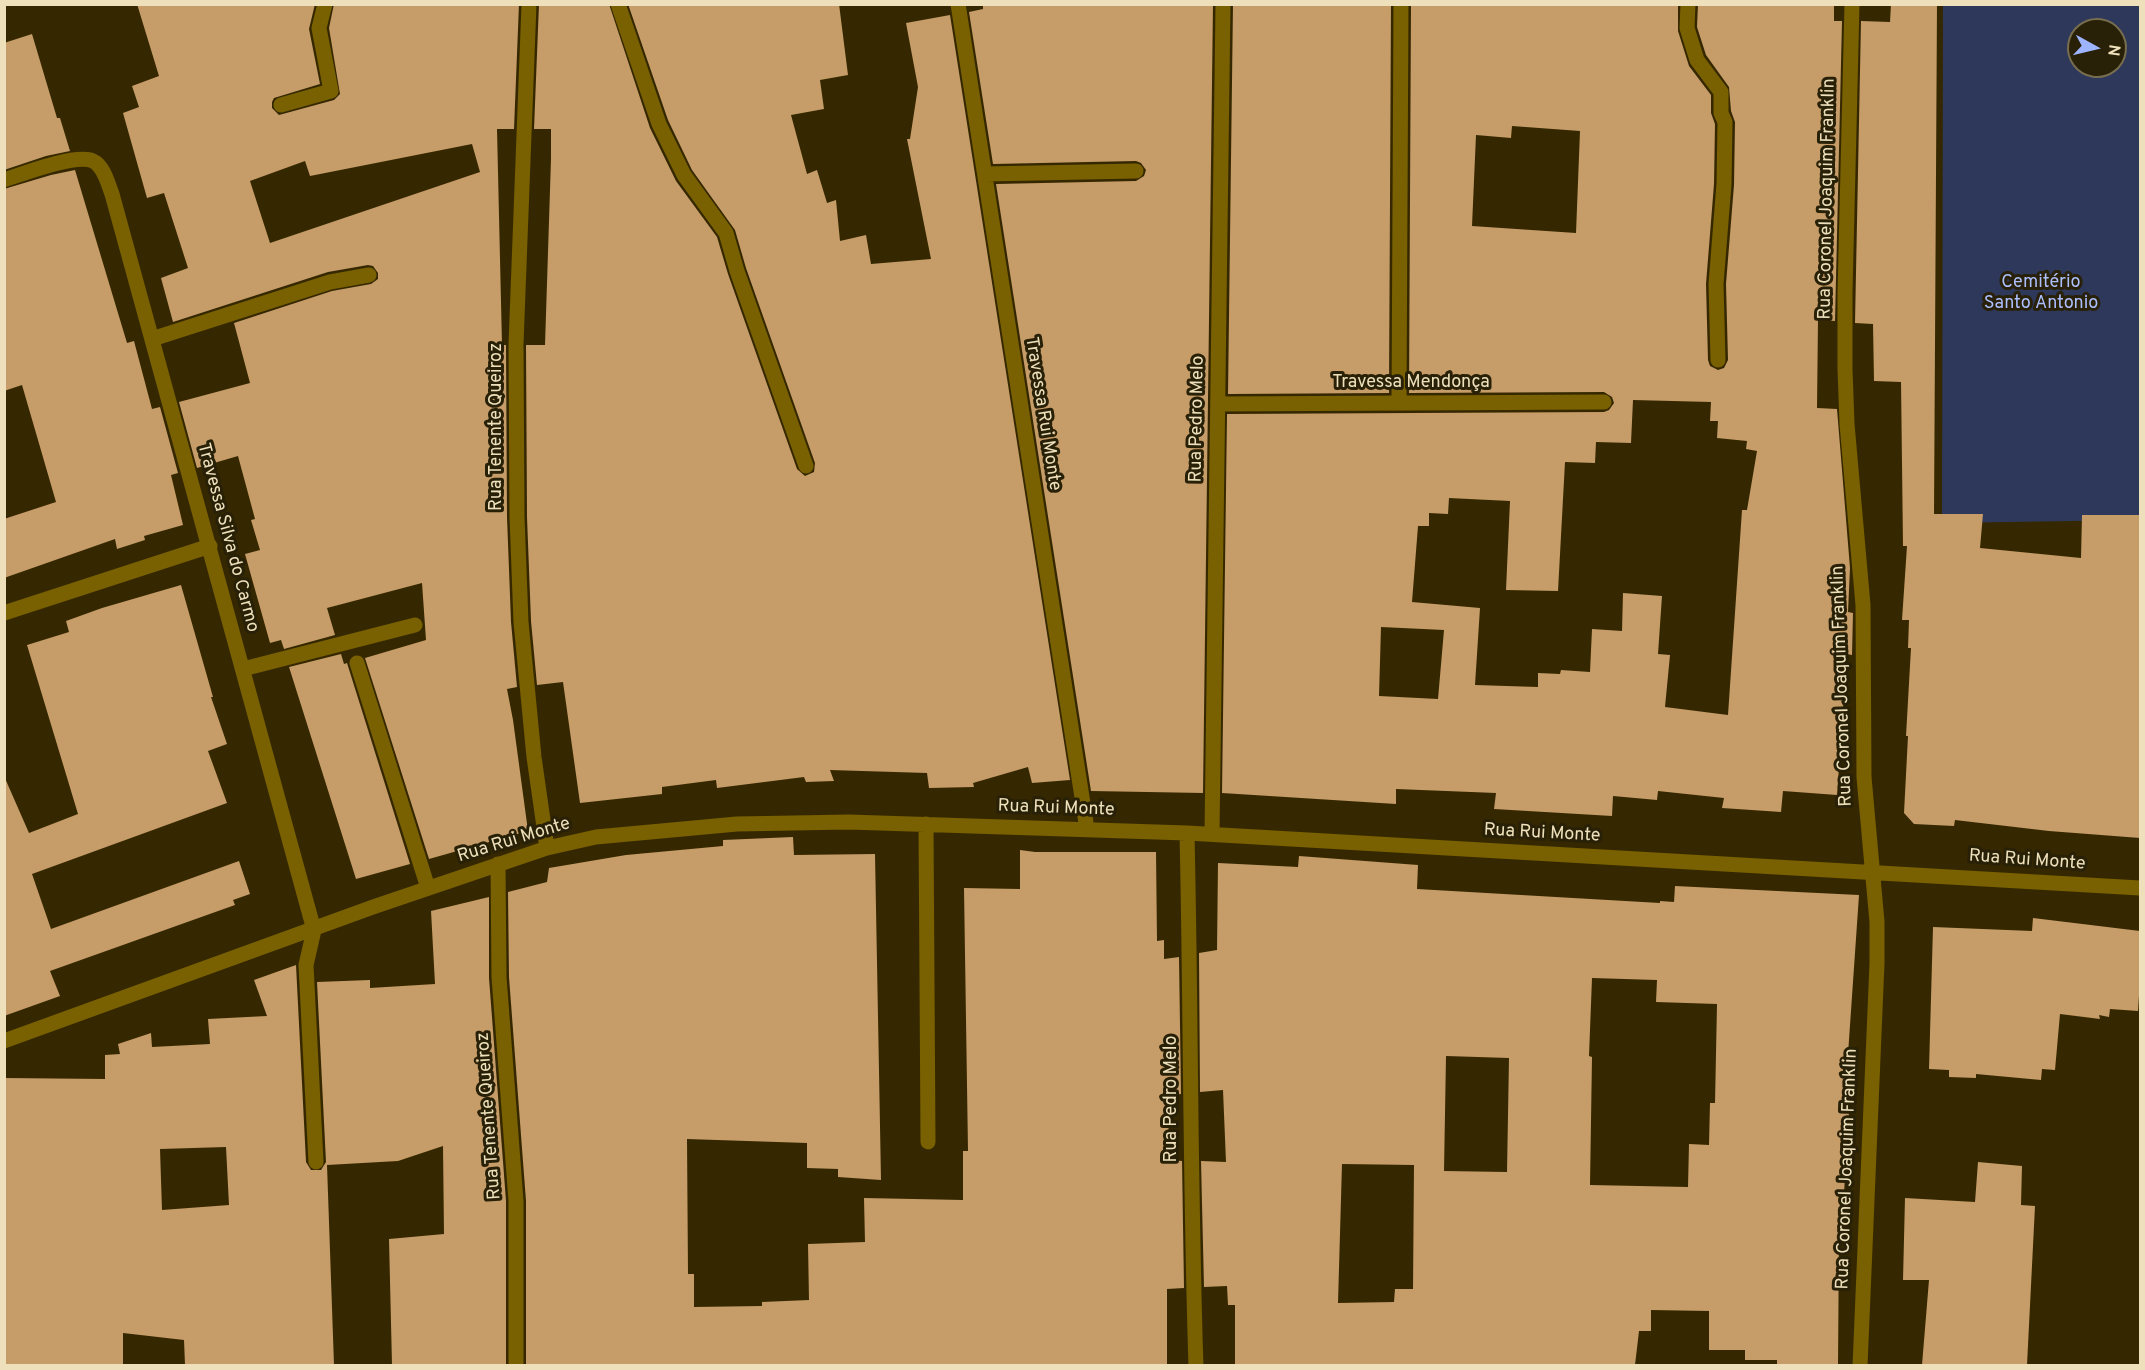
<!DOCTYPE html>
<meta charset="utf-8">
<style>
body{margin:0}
#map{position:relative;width:2145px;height:1370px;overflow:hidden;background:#352800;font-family:Overpass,sans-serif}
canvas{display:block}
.frame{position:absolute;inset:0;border:6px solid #ede0bb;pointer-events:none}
.north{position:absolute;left:2067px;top:18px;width:60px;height:60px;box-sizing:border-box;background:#282007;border:2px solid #776d4f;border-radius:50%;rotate:98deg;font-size:16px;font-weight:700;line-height:24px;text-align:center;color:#ede0bb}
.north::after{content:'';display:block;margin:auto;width:21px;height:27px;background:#9eb4fd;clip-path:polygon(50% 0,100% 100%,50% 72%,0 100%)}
</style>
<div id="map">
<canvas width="2145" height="1370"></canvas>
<div class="frame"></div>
<div class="north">N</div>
</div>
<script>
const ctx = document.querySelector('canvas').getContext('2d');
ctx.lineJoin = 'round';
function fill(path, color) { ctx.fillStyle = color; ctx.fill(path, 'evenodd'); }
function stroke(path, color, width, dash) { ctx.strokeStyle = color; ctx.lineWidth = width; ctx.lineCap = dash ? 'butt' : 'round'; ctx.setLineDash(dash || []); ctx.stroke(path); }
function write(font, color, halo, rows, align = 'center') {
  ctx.font = font + ' Overpass,sans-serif'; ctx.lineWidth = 6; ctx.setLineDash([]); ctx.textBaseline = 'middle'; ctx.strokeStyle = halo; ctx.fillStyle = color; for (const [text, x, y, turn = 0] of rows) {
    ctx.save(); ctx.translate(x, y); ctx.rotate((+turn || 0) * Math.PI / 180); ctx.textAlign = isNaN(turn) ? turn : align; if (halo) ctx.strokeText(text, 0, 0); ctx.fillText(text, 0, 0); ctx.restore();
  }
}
const green = new Path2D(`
 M 1943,5 L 2140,5 L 2140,520 L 1942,523 ZM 2079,30 L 2115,30 L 2115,66 L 2079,66 Z`);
const building = new Path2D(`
 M 137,4 L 315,4 L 309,29 L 320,84 L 274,98 L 272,102 L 272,108 L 279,115 L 334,100 L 340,94 L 329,28 L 334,4 L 519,4 L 514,129 L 497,129 L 502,345 L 506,345 L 507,517 L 511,622 L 517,687 L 507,689 L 513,720 L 528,831 L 429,859 L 365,658 L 426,640 L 422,583 L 327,608 L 335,635 L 284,649 L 281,640 L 270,643 L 245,554 L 260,550 L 251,520 L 255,519 L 238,456 L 197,468 L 179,402 L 250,383 L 234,323 L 332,291 L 371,284 L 378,279 L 378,273 L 373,266 L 368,265 L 328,272 L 173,322 L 161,278 L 188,268 L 164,193 L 147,198 L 123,113 L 139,107 L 132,86 L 159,76 ZM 472,144 L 480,172 L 270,243 L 250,181 L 305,161 L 310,176 Z
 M 539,4 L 609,4 L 650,128 L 676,181 L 717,237 L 728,274 L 797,469 L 805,476 L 814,472 L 815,463 L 746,268 L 735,230 L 692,170 L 668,120 L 628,4 L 839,4 L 848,75 L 820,80 L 824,109 L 791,115 L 807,174 L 817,170 L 827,203 L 836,200 L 840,241 L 866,235 L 871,264 L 931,259 L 907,139 L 910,139 L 918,87 L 906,23 L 950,15 L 1070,780 L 1032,783 L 1028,767 L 973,783 L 974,787 L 929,788 L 927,773 L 830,770 L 834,781 L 806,782 L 804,777 L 717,788 L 716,780 L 662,787 L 662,794 L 580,803 L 563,682 L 537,685 L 531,621 L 527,517 L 526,345 L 545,345 L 551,159 L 551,129 L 534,129 Z
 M 983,4 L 1213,4 L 1203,793 L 1091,791 L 996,184 L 1136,181 L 1144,176 L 1146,170 L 1141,163 L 1136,161 L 993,164 L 969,12 L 983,9 Z
 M 1233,4 L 1391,4 L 1389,393 L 1228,394 Z
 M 1411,4 L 1678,4 L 1678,31 L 1689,66 L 1711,95 L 1711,113 L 1715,124 L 1714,184 L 1706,284 L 1708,360 L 1710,366 L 1718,370 L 1724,368 L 1728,360 L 1726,284 L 1734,185 L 1735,122 L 1731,111 L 1729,87 L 1706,55 L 1697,27 L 1698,4 L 1834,4 L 1834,21 L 1842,21 L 1835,321 L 1818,320 L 1817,408 L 1837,409 L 1850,568 L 1848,612 L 1853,613 L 1852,655 L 1847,654 L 1837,795 L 1783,791 L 1781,812 L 1722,808 L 1724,798 L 1658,791 L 1657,800 L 1613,796 L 1612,816 L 1494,809 L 1496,793 L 1396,789 L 1396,804 L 1222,793 L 1227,414 L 1604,412 L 1609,410 L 1614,403 L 1612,397 L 1604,392 L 1409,393 ZM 1512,126 L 1580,131 L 1576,233 L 1472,226 L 1476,135 L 1511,138 ZM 1633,400 L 1711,402 L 1710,421 L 1718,421 L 1717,438 L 1747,441 L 1746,449 L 1757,451 L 1747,510 L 1742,510 L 1728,715 L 1665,707 L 1670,655 L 1658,654 L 1662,596 L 1623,593 L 1622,631 L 1592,629 L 1590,672 L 1561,670 L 1560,674 L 1538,673 L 1538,687 L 1475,685 L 1480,608 L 1412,602 L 1418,526 L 1429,526 L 1429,513 L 1448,514 L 1449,498 L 1510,501 L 1506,590 L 1558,591 L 1565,462 L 1595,463 L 1596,442 L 1631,443 ZM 1381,627 L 1444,630 L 1438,699 L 1379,696 Z
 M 1891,4 L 1937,4 L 1934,514 L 1983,514 L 1980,548 L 2081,558 L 2082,515 L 2140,515 L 2140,838 L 2049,831 L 1955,820 L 1954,826 L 1914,824 L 1904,813 L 1908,736 L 1906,736 L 1911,648 L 1908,648 L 1909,620 L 1902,620 L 1907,546 L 1903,546 L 1901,382 L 1874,381 L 1873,324 L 1855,323 L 1861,21 L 1890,22 Z
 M 32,34 L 57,118 L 60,118 L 70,151 L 46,156 L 4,170 L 4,43 Z
 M 75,170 L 127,343 L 134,341 L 152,409 L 160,407 L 178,473 L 171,475 L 183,525 L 144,536 L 145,540 L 117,549 L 115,539 L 4,578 L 4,519 L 56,502 L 22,385 L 4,391 L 4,189 L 51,175 Z
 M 181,585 L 213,697 L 211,697 L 227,744 L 208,751 L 227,803 L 32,874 L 51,929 L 239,861 L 250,894 L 233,900 L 235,905 L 50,971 L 60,996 L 4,1016 L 4,776 L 29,833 L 78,814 L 27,645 L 69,632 L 66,621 L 102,608 Z
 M 341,654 L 344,664 L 347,663 L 410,864 L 356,879 L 289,667 Z
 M 793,837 L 794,855 L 875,854 L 881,1180 L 838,1177 L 838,1169 L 807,1168 L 807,1143 L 687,1139 L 688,1274 L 694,1274 L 694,1307 L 762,1306 L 762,1302 L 809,1300 L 808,1244 L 865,1242 L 864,1198 L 963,1200 L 963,1151 L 968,1151 L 964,888 L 1020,889 L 1020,850 L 1035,852 L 1156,852 L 1157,941 L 1164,940 L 1164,959 L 1179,957 L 1181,1094 L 1168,1095 L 1169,1160 L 1182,1161 L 1184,1288 L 1167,1289 L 1167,1365 L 526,1365 L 526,1201 L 509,977 L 508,892 L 547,882 L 549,868 L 626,855 L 723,846 L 723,840 Z
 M 1299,856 L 1418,865 L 1417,889 L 1660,903 L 1660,901 L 1674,902 L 1675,886 L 1859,895 L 1844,1112 L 1849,1112 L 1844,1193 L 1841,1193 L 1839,1232 L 1838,1365 L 1777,1365 L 1777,1360 L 1745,1360 L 1745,1350 L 1709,1350 L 1709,1311 L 1651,1310 L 1651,1331 L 1639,1331 L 1635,1365 L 1235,1365 L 1235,1305 L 1228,1305 L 1227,1286 L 1204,1287 L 1201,1161 L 1226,1162 L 1223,1090 L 1200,1092 L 1199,953 L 1217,950 L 1218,863 L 1298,867 ZM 1592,978 L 1657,980 L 1656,1002 L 1717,1004 L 1715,1103 L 1710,1103 L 1709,1145 L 1689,1144 L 1688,1187 L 1590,1185 L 1592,1057 L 1589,1056 ZM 1446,1056 L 1509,1058 L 1507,1172 L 1444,1171 ZM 1342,1164 L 1414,1165 L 1413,1289 L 1395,1289 L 1394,1302 L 1338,1303 Z
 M 489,897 L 489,978 L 506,1201 L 506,1365 L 392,1365 L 389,1239 L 444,1234 L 443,1146 L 398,1161 L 327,1165 L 334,1365 L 185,1365 L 184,1340 L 123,1333 L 123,1365 L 4,1365 L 4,1078 L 105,1079 L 105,1055 L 120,1054 L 118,1044 L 151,1033 L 152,1047 L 210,1044 L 208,1019 L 267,1016 L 254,980 L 296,965 L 306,1162 L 311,1170 L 321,1170 L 326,1162 L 317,982 L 370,980 L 370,988 L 435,984 L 431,911 ZM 226,1147 L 229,1205 L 162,1210 L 160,1149 Z
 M 2033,918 L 2140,931 L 2140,980 L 2138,1011 L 2110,1009 L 2109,1017 L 2099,1015 L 2100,1019 L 2060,1014 L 2055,1070 L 2042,1069 L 2041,1080 L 1976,1074 L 1976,1078 L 1949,1077 L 1949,1070 L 1929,1069 L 1933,927 L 2032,931 Z
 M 1978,1162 L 2022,1166 L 2021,1205 L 2035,1206 L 2027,1365 L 1922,1365 L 1929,1280 L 1903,1280 L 1905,1198 L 1975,1202 Z`);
const minor = new Path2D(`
 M 529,4 L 516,344 L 517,517 L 521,622 L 534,757 L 547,848
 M 618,4 L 659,124 L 684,175 L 726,233 L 737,271 L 806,466
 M 958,4 L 1087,829
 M 1688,4 L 1687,28 L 1697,60 L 1721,92 L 1721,113 L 1725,122 L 1724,184 L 1716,284 L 1718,360
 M 1852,4 L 1845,293 L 1845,369 L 1847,424 L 1863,605 L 1864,777 L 1877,922 L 1877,963 L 1860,1366
 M 281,105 L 331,91 L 319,28 L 325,4
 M 985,174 L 1136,171
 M 4,180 C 22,174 76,153 93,161 C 104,166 108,184 112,194 L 314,930 L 306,965 L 316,1162
 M 152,339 L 330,282 L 369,275
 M 1399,403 L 1401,4
 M 1218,404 L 1604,402
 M 4,613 L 210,546
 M 357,663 L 428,888
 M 243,669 L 415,625
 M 926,824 L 928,1142
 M 1187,833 C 1191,1011 1190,1188 1196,1366
 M 1212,834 L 1223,4
 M 498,864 L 499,977 L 516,1201 L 516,1366
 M 4,1041 L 373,907 L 547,848 L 596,837 L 737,824 L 849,822 L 1187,833 L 2140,888`);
const streetNames = [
 ["Rua Coronel Joaquim Franklin",1828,199,-89],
 ["Travessa Mendonça",1411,383],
 ["Travessa Rui Monte",1042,414,81],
 ["Rua Pedro Melo",1198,419,-89],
 ["Rua Tenente Queiroz",497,427,-90],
 ["Travessa Silva do Carmo",227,538,75],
 ["Rua Coronel Joaquim Franklin",1843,686,-92],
 ["Rua Rui Monte",1056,809,2],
 ["Rua Rui Monte",1542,834,3],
 ["Rua Rui Monte",514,841,-17],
 ["Rua Rui Monte",2027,861,4],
 ["Rua Pedro Melo",1172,1099,-90],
 ["Rua Tenente Queiroz",490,1116,-94],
 ["Rua Coronel Joaquim Franklin",1848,1169,-88]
];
const parkNames = [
 ["Cemitério",2041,283],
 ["Santo Antonio",2041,304]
];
fill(green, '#2e385a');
fill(building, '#c69c68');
stroke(minor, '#796001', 15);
write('18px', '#ede0bb', '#282007', streetNames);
write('18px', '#acbffe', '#282007', parkNames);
</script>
